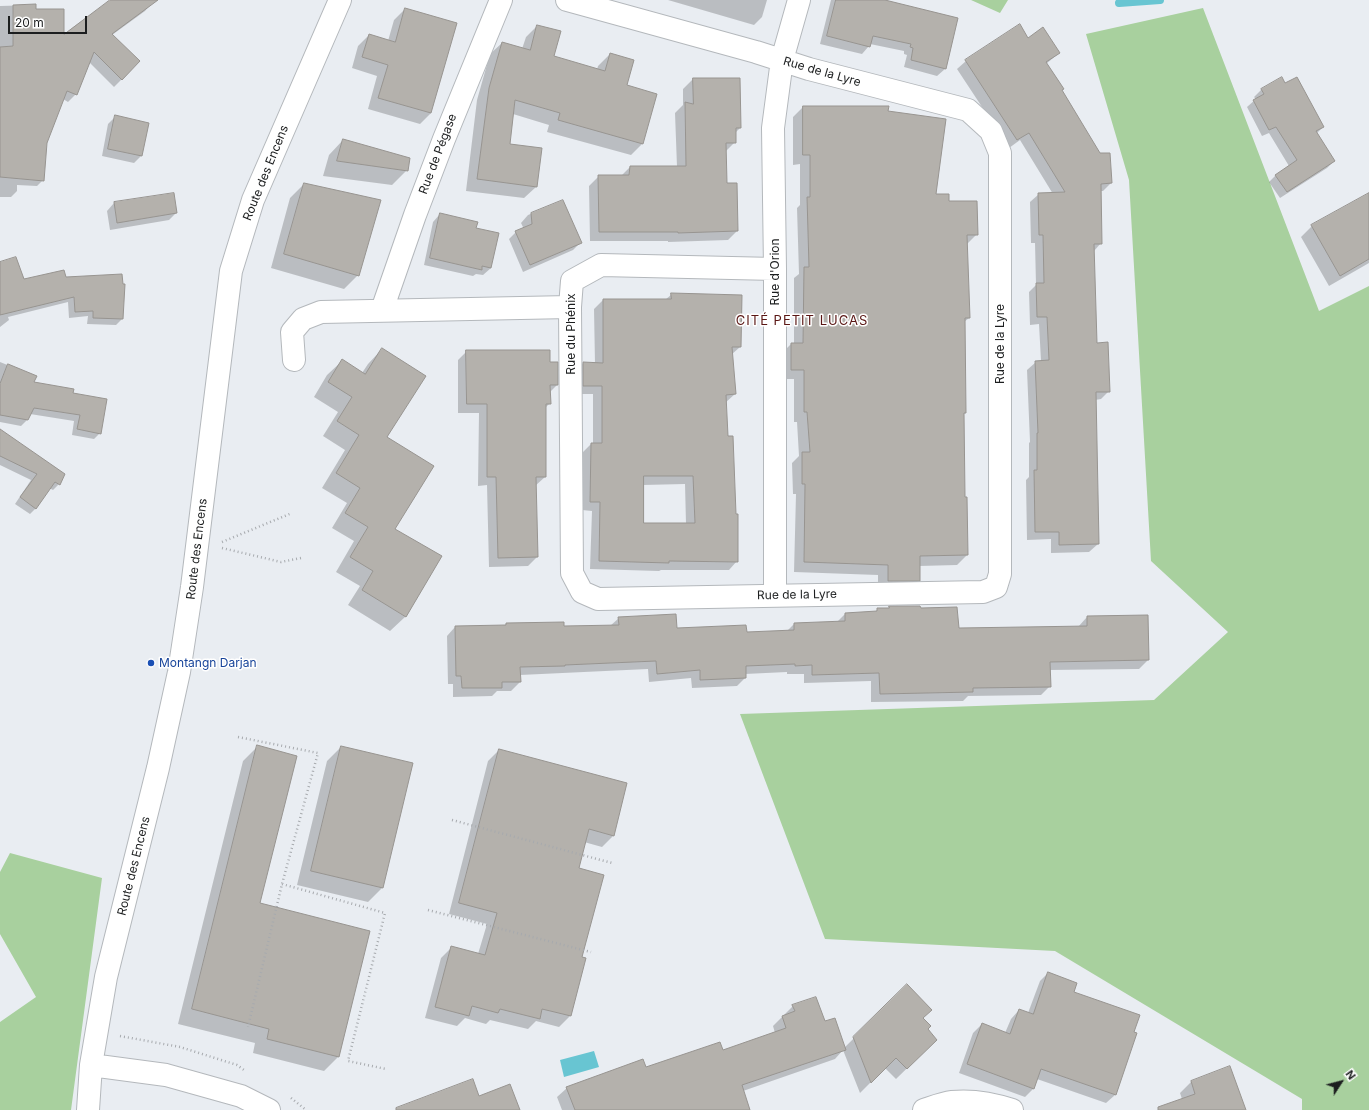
<!DOCTYPE html>
<meta charset="utf-8">
<style>
body{margin:0}
#map{position:relative;width:1369px;height:1110px;overflow:hidden;background:#e9edf2;font-family:Inter,sans-serif}
canvas{display:block}
.north{position:absolute;left:1321px;top:1062px;width:40px;height:40px;-webkit-text-stroke:3px #fff;paint-order:stroke;rotate:54deg;font-size:11px;font-weight:700;line-height:16px;text-align:center;color:#1c1e1f}
.north::after{content:'';display:block;margin:auto;width:14px;height:18px;background:#1c1e1f;clip-path:polygon(50% 0,100% 100%,50% 72%,0 100%)}
.scale{position:absolute;left:8px;top:16px;width:79px;height:18px;box-sizing:border-box;border:2px solid #1c1e1f;border-top:0;padding-left:5px;font-size:12px;line-height:14px;white-space:nowrap;color:#1c1e1f;-webkit-text-stroke:3px #fff;paint-order:stroke}
</style>
<div id="map">
<canvas width="1369" height="1110"></canvas>
<div class="north">N</div>
<div class="scale">20 m</div>
</div>
<script>
const ctx = document.querySelector('canvas').getContext('2d');
ctx.lineJoin = 'round';
function fill(path, color) { ctx.fillStyle = color; ctx.fill(path, 'evenodd'); }
function stroke(path, color, width, dash) { ctx.strokeStyle = color; ctx.lineWidth = width; ctx.lineCap = dash ? 'butt' : 'round'; ctx.setLineDash(dash || []); ctx.stroke(path); }
function write(font, color, halo, rows, align = 'center') {
  ctx.font = font + ' Inter,sans-serif'; ctx.lineWidth = 3; ctx.setLineDash([]); ctx.textBaseline = 'middle'; ctx.strokeStyle = halo; ctx.fillStyle = color; for (const [text, x, y, turn = 0] of rows) {
    ctx.save(); ctx.translate(x, y); ctx.rotate((+turn || 0) * Math.PI / 180); ctx.textAlign = isNaN(turn) ? turn : align; if (halo) ctx.strokeText(text, 0, 0); ctx.fillText(text, 0, 0); ctx.restore();
  }
}
const green = new Path2D(`
 M 971,0 L 1008,0 L 1000,13 Z
 M 1203,8 L 1319,311 L 1369,286 L 1369,1110 L 1302,1110 L 1302,1099 L 1055,951 L 825,939 L 740,714 L 1154,700 L 1228,632 L 1151,561 L 1129,180 L 1086,34 Z
 M 10,853 L 102,878 L 71,1110 L 0,1110 L 0,1022 L 36,997 L 0,934 L 0,872 Z`);
const water = new Path2D(`
 M 594,1051 L 599,1067 L 564,1077 L 560,1060 Z`);
const shadow = new Path2D(`
 M 111,0 L 150,0 L 152,3 L 145,11 L 112,35 L 122,79 L 114,87 L 89,62 L 76,94 L 68,102 L 63,99 L 43,150 L 43,180 L 37,186 L 17,185 L 17,191 L 11,197 L 0,197 L 0,6 L 35,5 L 35,10 L 63,36 Z
 M 668,0 L 767,0 L 762,17 L 754,25 Z
 M 831,0 L 887,0 L 886,1 L 945,69 L 937,76 L 904,67 L 907,55 L 904,54 L 904,51 L 870,44 L 869,46 L 862,54 L 820,44 Z
 M 405,9 L 431,113 L 420,124 L 368,109 L 377,76 L 352,68 L 358,46 L 369,35 L 388,41 L 394,20 Z
 M 1019,25 L 1027,39 L 1059,53 L 1046,64 L 1111,183 L 1103,191 L 1100,191 L 1101,243 L 1094,251 L 1096,344 L 1109,391 L 1101,399 L 1095,400 L 1098,544 L 1089,552 L 1051,553 L 1051,539 L 1027,540 L 1026,480 L 1029,477 L 1029,443 L 1030,442 L 1027,370 L 1036,362 L 1041,361 L 1039,324 L 1030,325 L 1029,292 L 1036,285 L 1035,243 L 1031,243 L 1030,202 L 1039,194 L 1053,194 L 1020,140 L 1009,148 L 957,69 L 966,61 Z
 M 537,26 L 553,57 L 597,70 L 598,66 L 610,54 L 625,86 L 642,144 L 631,155 L 547,132 L 549,125 L 513,114 L 509,145 L 536,187 L 524,198 L 466,191 L 477,100 L 490,54 L 502,43 L 522,49 L 526,37 Z
 M 693,79 L 739,79 L 740,128 L 735,133 L 735,142 L 725,152 L 726,184 L 737,231 L 728,240 L 668,242 L 668,241 L 590,241 L 589,186 L 599,176 L 621,176 L 630,167 L 677,167 L 675,113 L 683,105 L 683,89 Z
 M 1281,79 L 1285,84 L 1323,127 L 1316,134 L 1334,161 L 1327,168 L 1280,198 L 1269,182 L 1276,175 L 1289,166 L 1269,133 L 1262,136 L 1247,107 L 1256,99 L 1254,97 L 1261,90 Z
 M 803,107 L 887,112 L 934,195 L 948,202 L 977,234 L 967,244 L 969,318 L 964,322 L 965,413 L 963,415 L 964,498 L 967,555 L 957,565 L 919,566 L 919,580 L 909,590 L 878,591 L 878,575 L 794,572 L 796,494 L 793,494 L 792,463 L 799,456 L 797,422 L 794,422 L 794,379 L 781,379 L 781,354 L 791,344 L 794,344 L 794,278 L 799,274 L 797,208 L 800,205 L 800,164 L 793,165 L 793,117 Z
 M 116,116 L 141,156 L 134,163 L 102,156 L 108,124 Z
 M 343,140 L 407,170 L 392,185 L 323,176 L 329,155 Z
 M 304,184 L 358,275 L 344,289 L 271,268 L 290,198 Z
 M 1369,194 L 1369,263 L 1329,286 L 1301,237 L 1312,226 Z
 M 563,201 L 580,243 L 573,250 L 523,272 L 509,239 L 516,232 L 524,229 L 521,223 L 528,215 Z
 M 114,203 L 176,213 L 169,220 L 110,230 L 107,211 Z
 M 440,214 L 475,229 L 491,268 L 483,275 L 476,274 L 473,276 L 424,265 L 433,222 Z
 M 0,263 L 24,281 L 65,278 L 122,319 L 116,325 L 87,324 L 88,316 L 69,318 L 68,302 L 8,317 L 9,320 L 0,327 Z
 M 672,294 L 740,347 L 731,355 L 735,394 L 725,403 L 737,561 L 729,570 L 661,570 L 659,571 L 590,569 L 592,511 L 582,510 L 582,453 L 591,444 L 593,444 L 593,394 L 575,394 L 574,372 L 583,363 L 595,364 L 594,309 L 603,300 L 665,300 ZM 685,484 L 686,524 L 643,524 L 643,485 Z
 M 382,349 L 386,437 L 394,529 L 440,557 L 405,617 L 390,631 L 348,605 L 360,586 L 336,572 L 354,541 L 332,528 L 347,503 L 322,488 L 345,450 L 323,436 L 338,412 L 314,397 L 327,375 L 342,361 L 362,373 L 368,364 Z
 M 467,351 L 549,363 L 557,385 L 549,393 L 550,403 L 545,408 L 545,477 L 535,486 L 537,557 L 528,566 L 489,567 L 487,485 L 478,486 L 479,413 L 458,413 L 458,360 Z
 M 0,362 L 35,376 L 33,382 L 72,394 L 100,433 L 94,439 L 72,435 L 74,421 L 30,414 L 27,420 L 21,426 L 0,422 Z
 M 0,430 L 59,484 L 53,490 L 49,488 L 36,508 L 30,514 L 15,504 L 31,480 L 0,465 Z
 M 889,607 L 920,610 L 958,629 L 1078,627 L 1087,617 L 1148,660 L 1139,669 L 1049,670 L 1050,686 L 1041,695 L 968,696 L 963,701 L 871,702 L 871,681 L 804,683 L 804,674 L 787,674 L 787,672 L 745,674 L 745,678 L 737,686 L 692,688 L 691,678 L 649,682 L 648,669 L 520,675 L 520,682 L 511,691 L 497,691 L 492,696 L 453,697 L 453,684 L 448,684 L 447,636 L 455,627 L 504,626 L 506,624 L 563,623 L 563,627 L 610,626 L 619,618 L 676,629 L 746,633 L 787,631 L 794,624 L 837,622 L 845,614 L 874,613 L 878,609 L 888,609 Z
 M 258,746 L 259,904 L 338,1057 L 324,1071 L 253,1053 L 255,1043 L 178,1024 L 243,761 Z
 M 341,747 L 382,888 L 368,902 L 297,885 L 327,761 Z
 M 499,750 L 613,836 L 602,847 L 584,842 L 577,868 L 581,958 L 585,959 L 570,1016 L 559,1027 L 536,1021 L 528,1029 L 490,1020 L 486,1024 L 465,1018 L 457,1026 L 425,1018 L 441,958 L 452,947 L 478,954 L 487,924 L 449,914 L 488,761 Z
 M 1048,973 L 1073,992 L 1115,1095 L 1106,1103 L 1037,1079 L 1034,1088 L 1025,1097 L 959,1073 L 973,1033 L 982,1024 L 1005,1033 L 1011,1019 L 1019,1010 L 1028,1013 L 1040,981 Z
 M 907,986 L 926,1029 L 936,1040 L 896,1079 L 885,1068 L 860,1093 L 843,1050 L 835,1059 L 743,1091 L 749,1110 L 562,1110 L 557,1097 L 567,1088 L 645,1068 L 722,1051 L 775,1033 L 773,1026 L 793,1006 L 824,1023 L 844,1048 Z
 M 1229,1068 L 1245,1110 L 1177,1110 L 1183,1102 L 1180,1093 L 1191,1082 Z`);
const stream = new Path2D(`
 M 1119,3 L 1160,0`);
const building = new Path2D(`
 M 110,0 L 158,0 L 112,34 L 140,61 L 122,80 L 94,52 L 77,95 L 67,91 L 47,143 L 44,181 L 0,177 L 0,47 L 13,46 L 13,5 L 36,4 L 36,9 L 64,9 L 64,34 Z
 M 836,0 L 885,0 L 958,18 L 946,69 L 911,60 L 913,48 L 910,47 L 911,44 L 873,36 L 870,47 L 827,36 Z
 M 405,8 L 457,23 L 431,113 L 378,98 L 388,65 L 362,57 L 369,34 L 395,42 Z
 M 1020,24 L 1028,38 L 1043,27 L 1060,53 L 1046,62 L 1064,89 L 1062,90 L 1100,153 L 1110,153 L 1112,183 L 1101,184 L 1102,244 L 1094,244 L 1097,343 L 1108,342 L 1110,392 L 1096,392 L 1099,544 L 1059,545 L 1059,532 L 1035,532 L 1034,470 L 1037,470 L 1037,433 L 1038,433 L 1035,361 L 1049,360 L 1047,317 L 1037,317 L 1036,283 L 1044,283 L 1043,235 L 1039,235 L 1038,193 L 1065,192 L 1029,133 L 1017,140 L 965,60 Z
 M 537,25 L 561,31 L 554,56 L 605,71 L 610,53 L 634,60 L 627,85 L 657,94 L 643,144 L 558,120 L 560,113 L 515,100 L 510,144 L 542,148 L 537,187 L 477,179 L 489,88 L 502,42 L 530,50 Z
 M 1282,77 L 1285,83 L 1297,77 L 1324,127 L 1316,131 L 1335,161 L 1287,192 L 1275,175 L 1297,160 L 1276,127 L 1269,130 L 1253,100 L 1264,94 L 1261,89 Z
 M 693,78 L 740,78 L 741,128 L 736,128 L 736,143 L 726,143 L 727,183 L 737,183 L 738,231 L 678,233 L 678,232 L 599,232 L 598,175 L 629,175 L 630,166 L 686,166 L 685,102 L 693,104 Z
 M 803,106 L 889,106 L 888,111 L 946,119 L 936,194 L 949,194 L 949,201 L 977,201 L 978,235 L 967,235 L 970,318 L 965,318 L 966,413 L 964,413 L 965,497 L 967,497 L 968,555 L 920,556 L 920,581 L 888,581 L 888,565 L 804,562 L 805,484 L 802,484 L 802,452 L 810,452 L 807,412 L 804,412 L 804,370 L 791,370 L 791,343 L 803,343 L 804,267 L 809,267 L 807,197 L 810,197 L 810,155 L 803,155 Z
 M 115,115 L 149,123 L 142,156 L 108,149 Z
 M 343,139 L 410,158 L 408,171 L 337,161 Z
 M 304,183 L 381,200 L 359,276 L 284,254 Z
 M 174,193 L 177,213 L 117,223 L 114,202 Z
 M 1369,193 L 1369,259 L 1340,276 L 1311,225 Z
 M 563,200 L 582,243 L 530,265 L 515,231 L 532,224 L 531,213 Z
 M 440,213 L 478,222 L 476,228 L 499,233 L 491,268 L 482,266 L 482,270 L 430,258 Z
 M 16,257 L 24,279 L 64,270 L 66,277 L 122,274 L 123,284 L 125,284 L 123,319 L 93,318 L 93,311 L 75,312 L 74,297 L 0,315 L 0,262 Z
 M 671,293 L 742,295 L 741,347 L 732,347 L 736,394 L 726,395 L 728,436 L 733,436 L 736,514 L 738,514 L 738,562 L 669,561 L 669,563 L 599,561 L 600,502 L 590,502 L 591,443 L 602,443 L 602,386 L 583,386 L 583,362 L 603,363 L 603,299 L 671,299 ZM 644,476 L 693,476 L 695,523 L 644,523 Z
 M 382,348 L 426,376 L 387,437 L 434,466 L 395,529 L 442,556 L 406,617 L 362,590 L 373,571 L 350,557 L 368,527 L 345,513 L 360,488 L 336,473 L 359,435 L 337,421 L 352,397 L 328,382 L 342,359 L 365,374 Z
 M 466,350 L 550,350 L 550,362 L 558,362 L 558,385 L 550,385 L 551,404 L 546,404 L 546,477 L 536,477 L 538,557 L 498,558 L 496,477 L 487,477 L 487,404 L 467,404 Z
 M 8,364 L 37,376 L 34,382 L 74,389 L 73,393 L 107,399 L 101,434 L 77,429 L 80,415 L 34,408 L 28,420 L 0,415 L 0,384 Z
 M 0,429 L 65,474 L 60,485 L 55,482 L 36,509 L 20,497 L 37,474 L 0,456 Z
 M 889,606 L 920,606 L 921,608 L 957,607 L 959,628 L 1087,626 L 1087,616 L 1148,615 L 1149,660 L 1050,662 L 1051,687 L 973,688 L 973,692 L 880,694 L 879,673 L 812,675 L 812,665 L 795,666 L 795,664 L 746,666 L 746,678 L 700,680 L 700,670 L 657,674 L 656,661 L 565,665 L 565,666 L 520,667 L 521,682 L 502,682 L 502,688 L 462,688 L 461,676 L 456,676 L 455,626 L 506,625 L 506,623 L 564,622 L 564,626 L 619,625 L 618,617 L 676,614 L 677,628 L 746,625 L 747,632 L 794,630 L 794,623 L 845,621 L 845,613 L 877,611 L 877,608 L 889,608 Z
 M 257,745 L 297,756 L 260,903 L 370,931 L 339,1057 L 267,1039 L 269,1029 L 192,1009 Z
 M 341,746 L 413,763 L 383,888 L 311,871 Z
 M 499,749 L 627,783 L 614,836 L 589,829 L 579,868 L 604,875 L 582,957 L 586,958 L 571,1016 L 542,1009 L 540,1019 L 500,1009 L 498,1013 L 472,1006 L 469,1016 L 435,1007 L 451,946 L 485,955 L 497,913 L 459,903 Z
 M 1048,972 L 1077,983 L 1074,992 L 1140,1015 L 1134,1032 L 1137,1033 L 1116,1095 L 1041,1069 L 1034,1089 L 967,1064 L 982,1023 L 1010,1034 L 1019,1009 L 1033,1014 Z
 M 907,984 L 932,1010 L 923,1018 L 931,1026 L 928,1029 L 937,1040 L 907,1069 L 896,1058 L 871,1083 L 853,1037 Z
 M 816,997 L 825,1021 L 835,1018 L 846,1050 L 742,1085 L 750,1110 L 575,1110 L 566,1087 L 643,1059 L 646,1067 L 720,1042 L 723,1050 L 786,1028 L 782,1016 L 795,1011 L 792,1005 Z
 M 1230,1066 L 1246,1110 L 1158,1110 L 1158,1107 L 1195,1094 L 1191,1081 Z
 M 473,1079 L 479,1096 L 510,1084 L 520,1110 L 396,1110 L 396,1108 Z`);
const path = new Path2D(`
 M 222,542 L 292,513
 M 222,548 L 281,562 L 301,558
 M 238,737 L 318,753 L 282,884 L 248,1027
 M 452,820 L 612,863
 M 282,884 L 385,913 L 348,1061 L 386,1069
 M 428,910 L 591,952
 M 120,1036 L 180,1047 L 237,1065 L 244,1070
 M 291,1098 L 306,1110`);
const minor = new Path2D(`
 M 567,0 L 756,52 L 809,69 L 968,110 L 991,131 L 1000,153 L 1000,574 L 996,587 L 983,592 L 598,599 L 582,592 L 572,573 L 570,307 L 572,281 L 601,265 L 775,269
 M 382,310 L 415,215 L 444,139 L 501,0
 M 294,360 L 292,332 L 303,319 L 321,312 L 570,307
 M 775,595 L 775,269 L 773,128 L 782,60 L 799,0
 M 91,1065 L 166,1075 L 241,1096 L 269,1110
 M 88,1110 L 91,1065 L 106,977 L 158,768 L 179,672 L 192,587 L 231,271 L 253,200 L 340,0
 M 924,1110 C 933,1107 943,1103 952,1102 C 972,1100 994,1104 1012,1110`);
const markers = [
 [151,663,4,"#1a4fb4"]
];
const streetNames = [
 ["Rue de la Lyre",822,72,16],
 ["Rue de Pégase",438,154,-69],
 ["Route des Encens",266,173,-68],
 ["Rue d'Orion",775,272,-90],
 ["Rue du Phénix",571,334,-90],
 ["Rue de la Lyre",1000,344,-90],
 ["Route des Encens",197,549,-83],
 ["Rue de la Lyre",797,595,-1],
 ["Route des Encens",134,866,-76]
];
const transitNames = [
 ["Montangn Darjan",159,663]
];
const neighbourhoodNames = [
 ["CITÉ PETIT LUCAS",802,321]
];
fill(green, '#a8d09e');
fill(water, '#68c5d2');
fill(shadow, '#0003');
stroke(stream, '#68c5d2', 8);
fill(building, '#b4b1ac');
stroke(building, '#979490', 1);
stroke(minor, '#b4b8bc', 24);
stroke(path, '#a7aaae', 2.5, [1, 3]);
stroke(minor, '#fff', 22);
for (const [x, y, r, color] of markers) { const dot = new Path2D(); dot.arc(x, y, r, 0, 2 * Math.PI); ctx.fillStyle = color; ctx.fill(dot); stroke(dot, '#fff', 1.5); }
write('12px', '#1c1e1f', '#fff', streetNames);
write('12px', '#164399', '#fff', transitNames, 'left');
ctx.letterSpacing = '1px';
write('13px', '#5a1614', '#fff', neighbourhoodNames);
ctx.letterSpacing = '0px';
</script>
